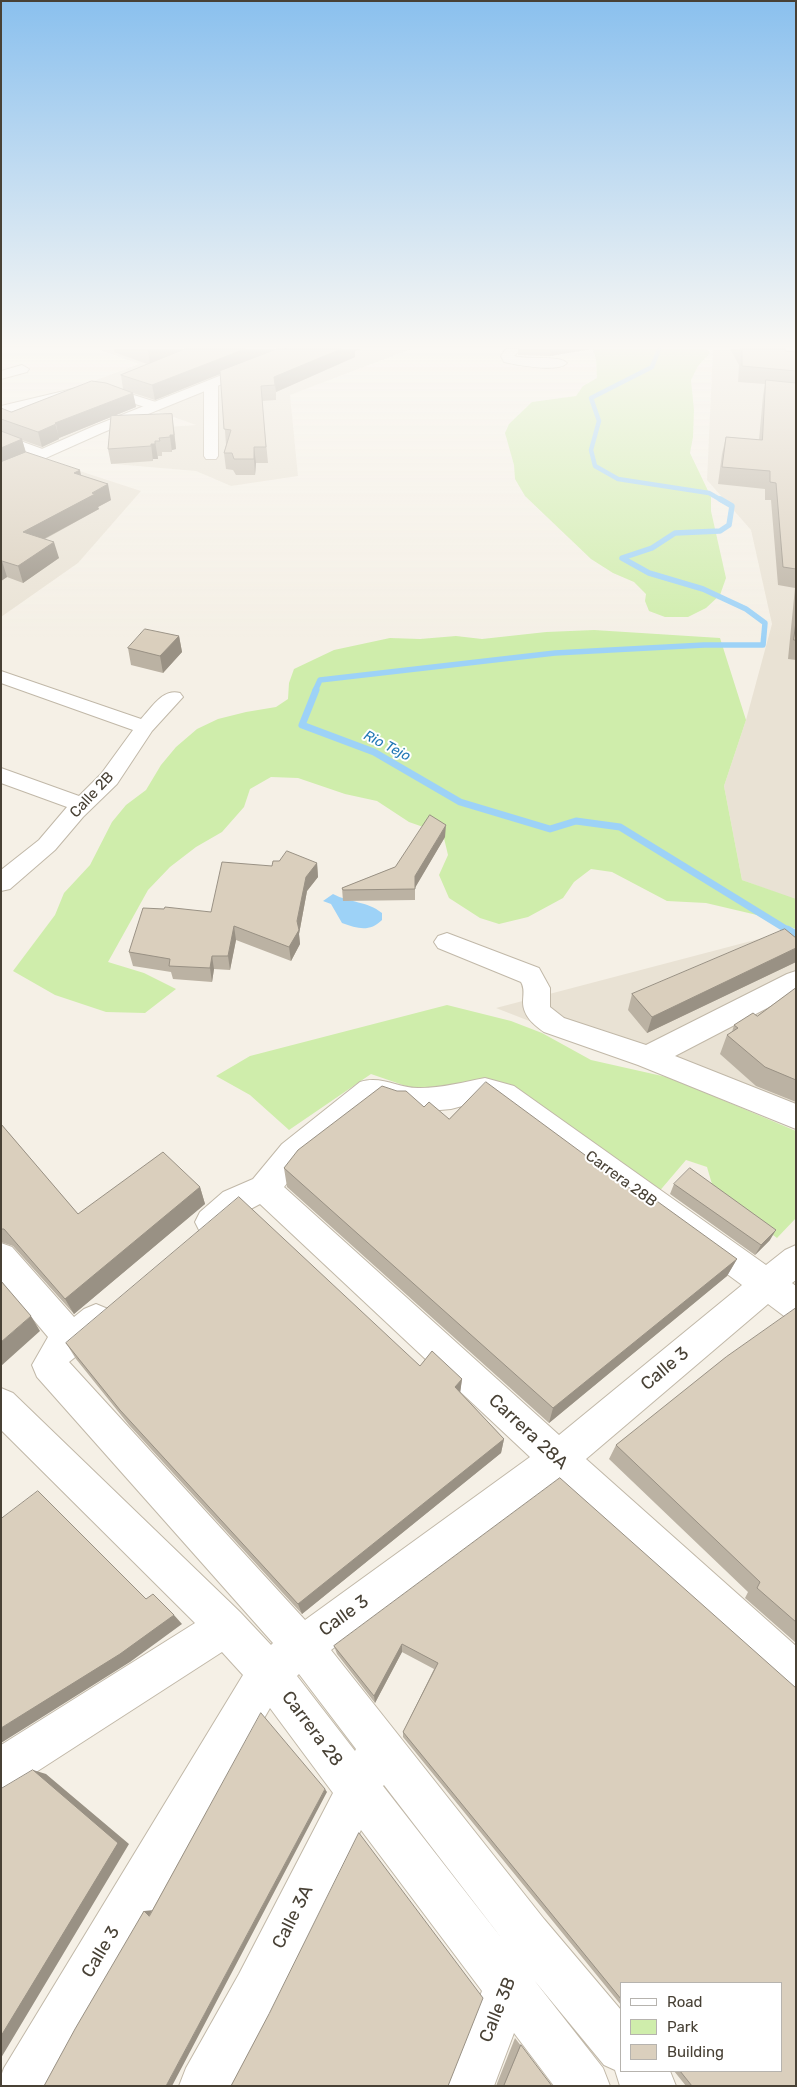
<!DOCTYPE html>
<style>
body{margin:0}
#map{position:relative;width:797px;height:2087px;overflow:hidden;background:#f5f0e6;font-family:Rubik,sans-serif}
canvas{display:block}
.frame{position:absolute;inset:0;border:2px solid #484135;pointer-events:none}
.legend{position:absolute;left:620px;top:1982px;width:162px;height:90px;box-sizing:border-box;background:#fff;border:1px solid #b6b3ae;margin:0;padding:6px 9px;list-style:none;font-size:15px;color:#484135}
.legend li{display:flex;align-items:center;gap:10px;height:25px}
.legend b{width:25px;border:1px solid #b6b3ae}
</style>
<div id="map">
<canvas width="797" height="2087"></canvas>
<div class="frame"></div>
<ul class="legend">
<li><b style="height:6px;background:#fff"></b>Road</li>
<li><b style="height:14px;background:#cfedab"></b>Park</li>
<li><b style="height:14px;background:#dacfbd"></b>Building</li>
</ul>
</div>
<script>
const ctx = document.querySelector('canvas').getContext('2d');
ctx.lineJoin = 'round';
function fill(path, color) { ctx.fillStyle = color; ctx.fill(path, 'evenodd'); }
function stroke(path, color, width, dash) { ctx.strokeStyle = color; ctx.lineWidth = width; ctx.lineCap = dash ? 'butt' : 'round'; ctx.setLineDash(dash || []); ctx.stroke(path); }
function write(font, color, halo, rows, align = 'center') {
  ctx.font = font + ' Rubik,sans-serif'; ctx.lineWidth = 4; ctx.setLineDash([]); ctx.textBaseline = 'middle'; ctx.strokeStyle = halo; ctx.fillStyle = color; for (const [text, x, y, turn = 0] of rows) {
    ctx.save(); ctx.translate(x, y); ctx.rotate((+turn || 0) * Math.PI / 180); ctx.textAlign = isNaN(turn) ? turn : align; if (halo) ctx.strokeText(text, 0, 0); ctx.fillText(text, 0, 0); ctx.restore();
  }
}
const residential = new Path2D(`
 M 98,349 L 411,349 L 290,395 L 298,476 L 231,486 L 196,471 L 114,464 L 112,431 L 196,425 L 83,385 L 139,364 Z
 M 713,349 L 796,349 L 796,900 L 742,880 L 724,786 L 746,720 L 772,624 L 751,530 L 707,480 Z
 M 44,405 L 101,426 L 43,459 L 141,491 L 78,563 L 1,617 L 1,415 Z
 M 774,935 L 796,948 L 796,1125 L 496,1008 Z`);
const green = new Path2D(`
 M 593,349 L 706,349 L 710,353 L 698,366 L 691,380 L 694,410 L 693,437 L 690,453 L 711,497 L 711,511 L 726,578 L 720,595 L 706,608 L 688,617 L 665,617 L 649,611 L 645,601 L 646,594 L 634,582 L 613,573 L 591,559 L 525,496 L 515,479 L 514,465 L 505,433 L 509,424 L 532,402 L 576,396 L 583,386 L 597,378 L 596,359 Z
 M 594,630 L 720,638 L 746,720 L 724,786 L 742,880 L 796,899 L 796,929 L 757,915 L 706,903 L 667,901 L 612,872 L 591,869 L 574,882 L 563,898 L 528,917 L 499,924 L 480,918 L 449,898 L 439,875 L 448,855 L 443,834 L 409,822 L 377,801 L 345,794 L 298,778 L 271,777 L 250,789 L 244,807 L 222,832 L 196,847 L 170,867 L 148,890 L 108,962 L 144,973 L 176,989 L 145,1013 L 106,1012 L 55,995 L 13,971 L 55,915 L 64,893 L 90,865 L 112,822 L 126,805 L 146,790 L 161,765 L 176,747 L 197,729 L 218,719 L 246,712 L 276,707 L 288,699 L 289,683 L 294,669 L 334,650 L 390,638 L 420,639 L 456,636 L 482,639 L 546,632 Z
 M 447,1005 L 511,1021 L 542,1033 L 591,1060 L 671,1078 L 796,1131 L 796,1218 L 777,1238 L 714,1191 L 707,1167 L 686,1160 L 657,1194 L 497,1082 L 429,1094 L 371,1074 L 289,1130 L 250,1095 L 216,1076 L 250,1056 Z`);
const water = new Path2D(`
 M 333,894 C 350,903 367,901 382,913 L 382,920 C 370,932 358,929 342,923 L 331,904 L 323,901 Z`);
const streamFar3 = new Path2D(`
 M 659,349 L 652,367 L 591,398 L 599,421 L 591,450 L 595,466 L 618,479 L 709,493 L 723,501`);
const streamFar2 = new Path2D(`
 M 315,691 L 320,680 L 555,653 L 704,645 L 763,645 L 765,623 L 746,609 L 703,589 L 649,573 L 622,558 L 652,548 L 675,533 L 720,531 L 729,525 L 732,506 L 720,499`);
const streamFar1 = new Path2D(`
 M 316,690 L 302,725 L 374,752 L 460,802 L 550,829 L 576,821 L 620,827 L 789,931`);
const stream = new Path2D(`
 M 787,930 L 796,935`);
const minor = new Path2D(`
 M 506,349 L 519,349 L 520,350 L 514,356 C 527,360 560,355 567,363 C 559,373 517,365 504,362 L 501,356 Z
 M 22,365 L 29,369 L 27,372 L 1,379 L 1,371 Z
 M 211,380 L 218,384 L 218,456 L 216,459 L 206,459 L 204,456 L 204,384 Z
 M 85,386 L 105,386 L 159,403 L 161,406 L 154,410 L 104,394 L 85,394 L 1,414 L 1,406 Z
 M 1,434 L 48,451 L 50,454 L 48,457 L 43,458 L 1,443 Z
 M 1,671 L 141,719 C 152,707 163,688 180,693 L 183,697 L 152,731 L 117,784 L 83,817 L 55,850 L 10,889 L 1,891 L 1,870 L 39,840 L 67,807 L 1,783 L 1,768 L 79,796 L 101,774 L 133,730 L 1,683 Z
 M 447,933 L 539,968 L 550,988 L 550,1007 L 564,1018 L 646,1045 L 787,974 L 796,971 L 796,993 L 675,1056 L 796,1104 L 796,1129 L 638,1065 L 544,1032 C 534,1025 523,1016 523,1002 C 523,995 525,989 521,982 L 438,948 L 434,942 L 438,936 Z
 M 485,1078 L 514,1086 L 766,1265 L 785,1250 L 796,1245 L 796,1280 L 792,1283 L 796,1286 L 796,1320 L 784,1316 L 768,1304 L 586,1459 L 796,1646 L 796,1694 L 782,1688 L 557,1482 L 331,1650 L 544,1919 L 621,2010 L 621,2071 L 670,2071 L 676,2086 L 620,2086 L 615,2070 L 604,2065 L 534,1980 L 603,2068 L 610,2086 L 554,2086 L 514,2033 L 494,2086 L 444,2086 L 482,1991 L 361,1830 L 273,2008 L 231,2086 L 179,2086 L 186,2068 L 239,1974 L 333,1793 L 270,1708 L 50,2086 L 1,2086 L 1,2076 L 4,2068 L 243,1675 L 222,1652 L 16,1785 L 1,1791 L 1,1745 L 195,1623 L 1,1430 L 1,1388 L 13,1393 L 240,1612 L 271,1645 L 273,1643 L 37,1377 L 32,1365 L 48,1337 L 1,1281 L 1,1243 L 12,1247 L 74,1317 L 84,1309 L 96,1304 L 108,1309 L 113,1320 L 108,1331 L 69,1362 L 305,1620 L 530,1457 L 260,1204 L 245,1212 L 222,1232 L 211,1236 L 200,1232 L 195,1222 L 200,1212 L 223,1192 L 253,1179 L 282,1144 L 360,1082 C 382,1075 399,1089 420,1088 C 442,1088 464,1082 485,1078 ZM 485,1100 L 495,1103 L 742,1285 L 559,1435 L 284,1187 L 304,1162 L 375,1102 L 418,1112 L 451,1109 ZM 299,1674 L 356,1749 L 355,1751 L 297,1676 ZM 384,1785 L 503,1940 L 383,1786 Z`);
const tertiary = new Path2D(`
 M 287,349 L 303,349 L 301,352 L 104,432 L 1,478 L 1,467 L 94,426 Z`);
const wall = new Path2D(`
 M 114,349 L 361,349 L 355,351 L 355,357 L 276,392 L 276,400 L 262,401 L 268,463 L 256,463 L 255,475 L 236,475 L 233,470 L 226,469 L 224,453 L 226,445 L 221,373 L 155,400 L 133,393 L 136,407 L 114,416 L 174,428 L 176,449 L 172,450 L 172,452 L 162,452 L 162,456 L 158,456 L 158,459 L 153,459 L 153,461 L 111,464 L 108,449 L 111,417 L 59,438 L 59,439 L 42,447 L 22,440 L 26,452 L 81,475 L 111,500 L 98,507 L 99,509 L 45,539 L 59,558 L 23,583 L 7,577 L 1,581 L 1,408 L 11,412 L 123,389 L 121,375 L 147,364 L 114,352 Z
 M 518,349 L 591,349 L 550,356 L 518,355 Z
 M 730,349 L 785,349 L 785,351 L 796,352 L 796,660 L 788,659 L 795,588 L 778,585 L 771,500 L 765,500 L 765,489 L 718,484 L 722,454 L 726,437 L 759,440 L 763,396 L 765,384 L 738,382 L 739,365 Z
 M 179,636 L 182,652 L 163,673 L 131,665 L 128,648 Z
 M 445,837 L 415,887 L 415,900 L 343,901 L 342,888 L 395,867 Z
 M 317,863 L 318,877 L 307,891 L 299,934 L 300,944 L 291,961 L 236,940 L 230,970 L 214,969 L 212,982 L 173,979 L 171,972 L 133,966 L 129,952 L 211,912 L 272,866 Z
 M 796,938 L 796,962 L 647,1033 L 628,1010 L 632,994 Z
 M 796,988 L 796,1102 L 756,1086 L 720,1054 L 727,1035 L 732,1032 L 734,1025 L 757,1016 Z
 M 424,1107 L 449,1119 L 650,1203 L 737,1259 L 727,1276 L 549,1423 L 287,1187 L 284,1168 Z
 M 1,1124 L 78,1214 L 200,1187 L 205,1204 L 74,1314 L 13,1246 L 1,1242 Z
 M 674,1184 L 770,1240 L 755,1255 L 670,1194 Z
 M 796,1308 L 796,1643 L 745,1598 L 748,1592 L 609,1459 L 616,1445 Z
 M 66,1343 L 420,1366 L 462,1379 L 460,1392 L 504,1439 L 501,1453 L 302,1614 L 129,1425 L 76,1359 Z
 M 560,1478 L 796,2086 L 686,2086 L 674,2071 L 781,2071 L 621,1983 L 621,2005 L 403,1737 L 403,1732 L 434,1669 L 402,1652 L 375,1703 L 337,1654 L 334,1646 Z
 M 515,2038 L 552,2086 L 496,2086 Z`);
const shadedWall = new Path2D(`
 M 152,349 L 191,349 L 150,365 L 148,350 Z
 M 245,349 L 283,349 L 155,400 L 152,385 Z
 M 341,349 L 361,349 L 355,351 L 355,357 L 276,392 L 274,377 Z
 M 550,349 L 591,349 L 550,356 Z
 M 133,393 L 136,407 L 59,438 L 55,423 Z
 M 172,414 L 176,449 L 172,450 L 172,452 L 170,437 Z
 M 56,424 L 59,439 L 42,447 L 38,432 Z
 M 22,439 L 26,454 L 1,465 L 1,448 Z
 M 155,441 L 158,459 L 153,459 L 153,461 L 151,444 Z
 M 254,447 L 256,463 L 255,475 L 254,459 Z
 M 80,470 L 83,485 L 74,473 Z
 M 108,484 L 111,500 L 98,507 L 99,509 L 27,548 L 23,532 Z
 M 54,542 L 59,558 L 23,583 L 18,566 Z
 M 1,561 L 2,561 L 7,577 L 1,581 Z
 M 179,636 L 182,652 L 163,673 L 160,656 Z
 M 446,825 L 445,837 L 415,888 L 415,876 Z
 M 317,863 L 318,877 L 307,891 L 299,934 L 300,944 L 291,961 L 289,947 L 297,921 L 306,877 Z
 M 234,926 L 236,940 L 230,970 L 228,956 Z
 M 796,948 L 796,962 L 647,1033 L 652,1017 Z
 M 212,956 L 214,969 L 212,982 L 210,968 Z
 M 200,1187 L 205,1204 L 74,1314 L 65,1299 Z
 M 776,1230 L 770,1240 L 755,1255 L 761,1245 Z
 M 737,1259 L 727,1276 L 549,1423 L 553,1408 Z
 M 31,1316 L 40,1331 L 1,1366 L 1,1342 Z
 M 462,1379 L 460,1394 L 455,1387 Z
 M 504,1439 L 501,1453 L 302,1614 L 298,1604 Z
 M 174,1615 L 182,1624 L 130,1662 L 1,1743 L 1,1728 Z
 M 402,1644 L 402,1652 L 375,1703 L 374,1696 Z
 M 33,1770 L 46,1774 L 129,1844 L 1,2058 L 1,2036 Z
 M 325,1789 L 327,1792 L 172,2086 L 166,2086 Z
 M 154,1910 L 149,1916 L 144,1911 Z`);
const building = new Path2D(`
 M 185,349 L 245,349 L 152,385 L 121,375 Z
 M 277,349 L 341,349 L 274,377 L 275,385 L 261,386 L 266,447 L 254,447 L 254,459 L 234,459 L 232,453 L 224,453 L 231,430 L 224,429 L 220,371 Z
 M 741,349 L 785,349 L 785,351 L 796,352 L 796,371 L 742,366 L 742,350 Z
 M 766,380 L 796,383 L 796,569 L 783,567 L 776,483 L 770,482 L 770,471 L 722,467 L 726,437 L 762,440 Z
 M 92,381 L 106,383 L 133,393 L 55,423 L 56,424 L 38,432 L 1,419 L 1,408 L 11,412 Z
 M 172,414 L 174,435 L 170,435 L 170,437 L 159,438 L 160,441 L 155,441 L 155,444 L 151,444 L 151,446 L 108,449 L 111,416 Z
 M 1,431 L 22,439 L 1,448 Z
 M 26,452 L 80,470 L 74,473 L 108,484 L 92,493 L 95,494 L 23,532 L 54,542 L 18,566 L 2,561 L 1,561 L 1,462 Z
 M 796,622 L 796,640 L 794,640 Z
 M 145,629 L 179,636 L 160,656 L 128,648 Z
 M 430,815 L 446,825 L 415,876 L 415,889 L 343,890 L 342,888 L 395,867 Z
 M 287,851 L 317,863 L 306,877 L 297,921 L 299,930 L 289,947 L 234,926 L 228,956 L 212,956 L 210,968 L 169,966 L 170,959 L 129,952 L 143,908 L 164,909 L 165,907 L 211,912 L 222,862 L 272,866 L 273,861 L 279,861 Z
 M 785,929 L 796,938 L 796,948 L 652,1017 L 632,994 Z
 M 796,988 L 796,1080 L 765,1067 L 727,1035 L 738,1028 L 734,1025 L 753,1013 L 757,1016 Z
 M 486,1082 L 650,1203 L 654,1199 L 737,1259 L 553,1408 L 284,1168 L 298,1150 L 382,1086 L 397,1091 L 406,1091 L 424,1107 L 429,1102 L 449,1119 Z
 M 1,1124 L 78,1214 L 163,1152 L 200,1187 L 65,1299 L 4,1229 L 1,1229 Z
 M 690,1168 L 776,1230 L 761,1245 L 674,1184 Z
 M 239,1197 L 420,1366 L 432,1351 L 462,1379 L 455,1387 L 504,1439 L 298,1604 L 120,1410 L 66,1343 Z
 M 1,1281 L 31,1316 L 1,1342 Z
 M 796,1308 L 796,1622 L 757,1588 L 760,1582 L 616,1445 L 726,1357 Z
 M 560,1478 L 796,1688 L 796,2086 L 692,2086 L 680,2071 L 781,2071 L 781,1983 L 621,1983 L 621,1999 L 403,1732 L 438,1663 L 402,1644 L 374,1696 L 334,1646 Z
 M 38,1491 L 146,1599 L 153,1594 L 174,1615 L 120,1654 L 1,1728 L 1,1519 Z
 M 261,1713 L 325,1789 L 166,2086 L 44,2086 L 75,2029 L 144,1911 L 149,1916 Z
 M 33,1770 L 118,1843 L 1,2036 L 1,1789 Z
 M 359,1833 L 483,1998 L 448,2086 L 231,2086 L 269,2014 Z
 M 521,2045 L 552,2086 L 504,2086 Z`);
const farWaternames = [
 ["Rio Tejo",387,746,27]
];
const streetNames = [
 ["Calle 2B",92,795,-47],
 ["Carrera 28B",621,1179,36]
];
const nearStreetnames = [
 ["Calle 3",665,1369,-40],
 ["Carrera 28A",528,1432,43],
 ["Calle 3",344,1616,-36],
 ["Carrera 28",312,1729,53],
 ["Calle 3A",293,1917,-63],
 ["Calle 3",101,1952,-59],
 ["Calle 3B",498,2010,-68]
];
fill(residential, '#e9e2d4');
fill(green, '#cfedab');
fill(water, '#9dd2f7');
stroke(streamFar3, '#9dd2f7', 4.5);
stroke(streamFar2, '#9dd2f7', 5.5);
stroke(streamFar1, '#9dd2f7', 7);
stroke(stream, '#9dd2f7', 9);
stroke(minor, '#c1b8a8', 2);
stroke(tertiary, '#c1b8a8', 2);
fill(minor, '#fff');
fill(tertiary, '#fff');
fill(wall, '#bbb2a3');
fill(shadedWall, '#999184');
fill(building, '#dacfbd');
stroke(building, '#999184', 1);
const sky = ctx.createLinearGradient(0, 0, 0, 641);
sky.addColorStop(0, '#8ac0ee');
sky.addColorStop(0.54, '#faf8f4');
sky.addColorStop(1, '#faf8f400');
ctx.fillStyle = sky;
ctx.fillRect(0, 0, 797, 641);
write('italic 14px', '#2378b5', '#fff', farWaternames);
write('15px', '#484135', '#fff', streetNames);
write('18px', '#484135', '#fff', nearStreetnames);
</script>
